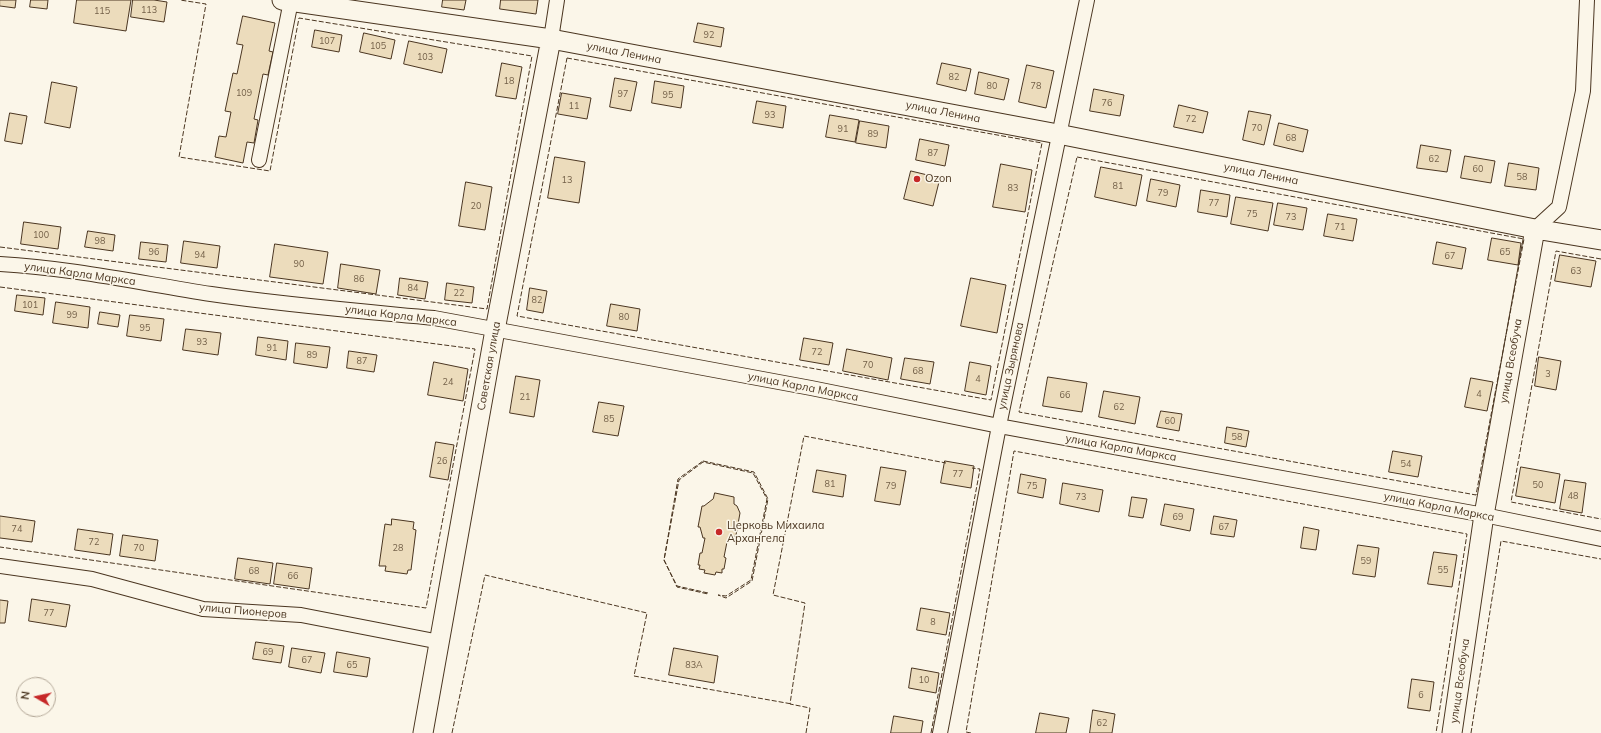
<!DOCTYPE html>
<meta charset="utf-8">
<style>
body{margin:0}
#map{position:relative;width:1601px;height:733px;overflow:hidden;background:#fbf6e9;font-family:Mulish,sans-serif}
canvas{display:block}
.north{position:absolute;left:16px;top:677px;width:40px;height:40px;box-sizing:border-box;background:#fbf6e9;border:1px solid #b4a999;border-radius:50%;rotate:279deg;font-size:11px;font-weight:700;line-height:16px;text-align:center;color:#4a3520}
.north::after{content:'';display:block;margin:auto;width:14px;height:18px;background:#c62828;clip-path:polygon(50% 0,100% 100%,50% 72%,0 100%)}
</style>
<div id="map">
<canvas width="1601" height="733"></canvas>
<div class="north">N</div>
</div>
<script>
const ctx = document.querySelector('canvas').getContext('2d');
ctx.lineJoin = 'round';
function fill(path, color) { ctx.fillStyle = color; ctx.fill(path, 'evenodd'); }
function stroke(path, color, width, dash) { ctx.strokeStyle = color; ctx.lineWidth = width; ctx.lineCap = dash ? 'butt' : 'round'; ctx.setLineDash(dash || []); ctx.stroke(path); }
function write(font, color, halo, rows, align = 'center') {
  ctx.font = font + ' Mulish,sans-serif'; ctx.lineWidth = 3; ctx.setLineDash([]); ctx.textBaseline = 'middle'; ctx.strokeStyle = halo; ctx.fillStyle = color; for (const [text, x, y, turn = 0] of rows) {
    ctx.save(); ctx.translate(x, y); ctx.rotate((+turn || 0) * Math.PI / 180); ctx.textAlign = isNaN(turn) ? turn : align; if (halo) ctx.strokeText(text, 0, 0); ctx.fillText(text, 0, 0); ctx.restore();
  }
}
const building = new Path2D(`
 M 0,0 L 16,0 L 15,8 L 0,6 Z
 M 31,0 L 48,0 L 47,9 L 30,7 Z
 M 77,0 L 131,0 L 126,31 L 74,23 Z
 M 133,0 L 154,0 L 167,2 L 164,22 L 131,17 Z
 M 443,0 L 466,0 L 464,10 L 442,7 Z
 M 501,0 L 538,0 L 536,14 L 500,9 Z
 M 243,16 L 275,23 L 269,51 L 273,52 L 268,75 L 263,74 L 254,119 L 258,120 L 254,143 L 247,142 L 243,163 L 215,157 L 219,136 L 226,137 L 231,112 L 225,111 L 233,73 L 237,74 L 243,45 L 237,44 Z
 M 698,23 L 724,28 L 721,47 L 694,42 Z
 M 315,30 L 342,35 L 339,52 L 312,47 Z
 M 364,33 L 395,40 L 391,59 L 360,52 Z
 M 409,41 L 447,49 L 442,73 L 404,64 Z
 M 502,63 L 522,67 L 516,99 L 496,96 Z
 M 942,63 L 971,69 L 966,91 L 937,84 Z
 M 1027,65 L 1054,71 L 1046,108 L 1019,102 Z
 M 979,72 L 1009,79 L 1004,100 L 975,94 Z
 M 615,78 L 637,82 L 631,111 L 610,107 Z
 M 655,81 L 684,86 L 681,108 L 652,103 Z
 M 52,82 L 77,87 L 70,128 L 45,123 Z
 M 1094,89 L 1124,95 L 1120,116 L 1090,111 Z
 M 562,93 L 591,98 L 587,119 L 558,114 Z
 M 757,101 L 786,106 L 783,128 L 753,123 Z
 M 1179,105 L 1208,112 L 1203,133 L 1174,127 Z
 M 1249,111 L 1271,115 L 1264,145 L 1243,140 Z
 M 10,113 L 27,116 L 22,144 L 5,141 Z
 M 830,115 L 859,120 L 855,142 L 826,137 Z
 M 860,121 L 889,126 L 886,148 L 856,143 Z
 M 1279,123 L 1308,130 L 1303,152 L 1274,145 Z
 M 920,139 L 949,145 L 945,166 L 916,160 Z
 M 1421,145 L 1451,150 L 1447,172 L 1417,168 Z
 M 1465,156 L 1495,161 L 1491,183 L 1461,178 Z
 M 555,157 L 585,162 L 579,203 L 548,198 Z
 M 1509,163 L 1539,168 L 1536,190 L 1505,186 Z
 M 1001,164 L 1032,170 L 1025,212 L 993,207 Z
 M 1101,167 L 1142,175 L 1136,206 L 1095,197 Z
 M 911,171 L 940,178 L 933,206 L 904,199 Z
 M 1151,179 L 1180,185 L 1176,207 L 1147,201 Z
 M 466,182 L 492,187 L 485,230 L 459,226 Z
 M 1201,190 L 1230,195 L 1227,217 L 1198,212 Z
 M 1236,197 L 1273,203 L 1268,231 L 1231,224 Z
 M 1278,203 L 1307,208 L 1303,230 L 1274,225 Z
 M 1328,214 L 1357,219 L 1353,241 L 1324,236 Z
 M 24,222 L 61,227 L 58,249 L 21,244 Z
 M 88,231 L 115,235 L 113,251 L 85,247 Z
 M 1492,238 L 1521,243 L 1518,265 L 1488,260 Z
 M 184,241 L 220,246 L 217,268 L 181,263 Z
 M 141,242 L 168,245 L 166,262 L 139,259 Z
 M 1437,242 L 1466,248 L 1462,269 L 1433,264 Z
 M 275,244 L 328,252 L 323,284 L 270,277 Z
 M 1560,255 L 1596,261 L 1591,287 L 1555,281 Z
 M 341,264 L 380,270 L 376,294 L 338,288 Z
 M 400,278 L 428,282 L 425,299 L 398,295 Z
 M 971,278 L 1006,285 L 997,333 L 961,326 Z
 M 447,283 L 474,287 L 472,303 L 445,300 Z
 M 530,288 L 547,291 L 543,313 L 527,310 Z
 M 17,295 L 45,298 L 43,315 L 15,311 Z
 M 56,302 L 90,307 L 88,328 L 53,323 Z
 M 611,304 L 640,309 L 637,331 L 607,326 Z
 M 100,312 L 120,315 L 118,327 L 98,324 Z
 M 130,315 L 164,319 L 161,341 L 127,336 Z
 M 186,329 L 221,333 L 218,355 L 183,350 Z
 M 258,337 L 288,341 L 286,360 L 256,355 Z
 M 804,338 L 833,343 L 829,365 L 800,360 Z
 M 296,343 L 330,347 L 327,368 L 294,363 Z
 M 847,349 L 892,358 L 888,380 L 843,371 Z
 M 349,351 L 377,355 L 374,372 L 347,368 Z
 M 1539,357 L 1561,361 L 1556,390 L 1535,386 Z
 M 905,358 L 934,362 L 930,384 L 901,379 Z
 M 434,362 L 468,369 L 463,401 L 428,395 Z
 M 970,362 L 991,366 L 986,395 L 965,391 Z
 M 516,376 L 540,380 L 534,417 L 510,413 Z
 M 1048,377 L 1087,383 L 1082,412 L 1043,406 Z
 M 1471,378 L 1493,382 L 1487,411 L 1465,407 Z
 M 1104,391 L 1140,397 L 1135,424 L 1099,417 Z
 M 599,402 L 624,406 L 618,436 L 593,432 Z
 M 1161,411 L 1182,414 L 1179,431 L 1157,427 Z
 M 1227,427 L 1249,431 L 1246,447 L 1225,443 Z
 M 436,442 L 454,445 L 448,480 L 430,477 Z
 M 1393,451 L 1422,456 L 1418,477 L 1389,472 Z
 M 945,461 L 974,466 L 971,488 L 941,483 Z
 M 881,467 L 906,471 L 900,505 L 875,501 Z
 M 1521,467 L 1560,474 L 1555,503 L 1516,496 Z
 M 817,470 L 846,475 L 843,497 L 813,492 Z
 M 1021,474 L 1046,479 L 1043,498 L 1018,493 Z
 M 1565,480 L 1586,483 L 1582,513 L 1560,509 Z
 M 1063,483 L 1103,490 L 1099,512 L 1060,504 Z
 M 715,493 L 734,497 L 734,504 L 737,506 L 740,513 L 736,535 L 727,542 L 724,557 L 726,558 L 724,569 L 722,569 L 722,573 L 716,572 L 715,575 L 704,573 L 705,570 L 699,569 L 700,565 L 698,565 L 700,553 L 702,553 L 705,538 L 703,538 L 700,527 L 698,527 L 702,506 L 704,506 L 713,499 Z
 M 1132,497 L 1147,499 L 1143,518 L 1129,516 Z
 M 1165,504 L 1194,509 L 1190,531 L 1161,525 Z
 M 0,516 L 35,521 L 32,542 L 0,538 Z
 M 1214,516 L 1237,520 L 1234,537 L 1211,534 Z
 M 392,519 L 414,522 L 413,529 L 416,530 L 411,570 L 408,570 L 407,574 L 385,571 L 386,566 L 379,566 L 385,524 L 391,525 Z
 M 1304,527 L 1319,530 L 1316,550 L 1301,548 Z
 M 78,529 L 113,534 L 110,555 L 75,550 Z
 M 123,535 L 158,540 L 155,561 L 120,556 Z
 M 1358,545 L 1379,548 L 1375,577 L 1353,574 Z
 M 1434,552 L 1457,555 L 1452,587 L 1428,584 Z
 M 238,558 L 273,563 L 270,584 L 235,579 Z
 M 277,563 L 312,568 L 309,589 L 274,584 Z
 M 32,599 L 70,605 L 66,627 L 29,621 Z
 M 0,600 L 8,601 L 5,623 L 0,623 Z
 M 921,608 L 950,613 L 946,635 L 917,630 Z
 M 256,642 L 284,646 L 281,663 L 253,659 Z
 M 292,648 L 325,653 L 321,673 L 289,667 Z
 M 674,648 L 718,656 L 714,683 L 669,675 Z
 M 337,652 L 370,658 L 367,677 L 334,672 Z
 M 912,668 L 939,673 L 936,693 L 909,688 Z
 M 1412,679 L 1434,682 L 1430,711 L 1408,708 Z
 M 1093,710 L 1115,714 L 1112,733 L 1090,733 Z
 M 1040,713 L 1069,718 L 1066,733 L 1036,733 Z
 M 894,716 L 923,721 L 921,733 L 891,733 Z`);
const street = new Path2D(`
 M 551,39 L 557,0
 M 259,160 L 291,1
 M 1535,229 L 1559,207 L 1583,91 L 1587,0
 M 0,264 C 71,268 140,283 211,294 C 285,305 360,311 434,318 L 811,388 L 999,426 L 1484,515 L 1601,539
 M 0,566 L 92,579 L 203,609 L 301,615 L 440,642
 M 940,733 L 999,426 L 1087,0`);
const secondary = new Path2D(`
 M 282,0 L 551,39 L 1058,134 L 1535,229 L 1601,240
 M 423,733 L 495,330 L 551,39
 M 1452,733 L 1484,515 L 1535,229`);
const fence = new Path2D(`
 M 567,58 L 1042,143 L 991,400 L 517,316 Z
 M 1077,157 L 1524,239 L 1476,495 L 1019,412 Z
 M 0,247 L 487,309 L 532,56 L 299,18 L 270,171 L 179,157 L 206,4 L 180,0
 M 1601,259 L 1556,251 L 1511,502 L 1601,519
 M 0,287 L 475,349 L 426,608 L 0,547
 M 703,461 L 754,472 L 768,499 L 752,581 L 726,598 L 718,595 L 726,596 L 751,580 L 767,499 L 753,473 L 703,462 L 679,480 L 664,560 L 677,586 L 708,593 L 708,594 L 677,587 L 664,560 L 678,479 Z
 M 452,733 L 485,575 L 647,613 L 634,676 L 792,704
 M 806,733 L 810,708 L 790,704 L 805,603 L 773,595 L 804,436 L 946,463
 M 931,733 L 980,469 L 972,468
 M 971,733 L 966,732 L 1014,451 L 1467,534 L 1436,733
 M 1471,733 L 1501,541 L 1601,559`);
const markers = [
 [917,179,4,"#c62828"],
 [719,532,4,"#c62828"]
];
const numberNames = [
 ["113",149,10],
 ["115",102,11],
 ["92",709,35],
 ["107",327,41],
 ["105",378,46],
 ["103",425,57],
 ["82",954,77],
 ["18",509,81],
 ["80",992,86],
 ["78",1036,86],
 ["109",244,93],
 ["97",623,94],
 ["95",668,95],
 ["76",1107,103],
 ["11",574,106],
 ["93",770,115],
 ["72",1191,119],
 ["70",1257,128],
 ["91",843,129],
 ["89",873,134],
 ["68",1291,138],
 ["87",933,153],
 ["62",1434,159],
 ["60",1478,169],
 ["58",1522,177],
 ["13",567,180],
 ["81",1118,186],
 ["83",1013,188],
 ["79",1163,193],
 ["77",1214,203],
 ["20",476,206],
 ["75",1252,214],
 ["73",1291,217],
 ["71",1340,227],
 ["100",41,235],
 ["98",100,241],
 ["96",154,252],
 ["65",1505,252],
 ["94",200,255],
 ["67",1450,256],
 ["90",299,264],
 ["63",1576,271],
 ["86",359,279],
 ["84",413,288],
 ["22",459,293],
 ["82",537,300],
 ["101",30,305],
 ["99",72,315],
 ["80",624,317],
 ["95",145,328],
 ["93",202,342],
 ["91",272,348],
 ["72",817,352],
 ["89",312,355],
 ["87",362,361],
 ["70",868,365],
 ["68",918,371],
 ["3",1548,374],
 ["4",978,379],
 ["24",448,382],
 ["4",1479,394],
 ["66",1065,395],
 ["21",525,397],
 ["62",1119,407],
 ["85",609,419],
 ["60",1170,421],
 ["58",1237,437],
 ["26",442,461],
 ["54",1406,464],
 ["77",958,474],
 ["81",830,484],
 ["50",1538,485],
 ["79",891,486],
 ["75",1032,486],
 ["48",1573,496],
 ["73",1081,497],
 ["69",1178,517],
 ["67",1224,527],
 ["74",17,529],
 ["72",94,542],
 ["70",139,548],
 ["28",398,548],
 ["59",1366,561],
 ["55",1443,570],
 ["68",254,571],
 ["66",293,576],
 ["77",49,613],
 ["8",933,622],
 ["69",268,652],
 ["67",307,660],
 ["65",352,665],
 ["83А",694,665],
 ["10",924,680],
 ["6",1421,695],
 ["62",1102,723]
];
const streetNames = [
 ["улица Ленина",624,53,11],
 ["улица Ленина",943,112,11],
 ["улица Ленина",1261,174,11],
 ["улица Карла Маркса",80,274,8],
 ["улица Карла Маркса",401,316,7],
 ["улица Всеобуча",1511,361,-80],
 ["Советская улица",489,366,-80],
 ["улица Зырянова",1011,366,-78],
 ["улица Карла Маркса",803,387,11],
 ["улица Карла Маркса",1121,448,10],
 ["улица Карла Маркса",1439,507,11],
 ["улица Пионеров",243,611,5],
 ["улица Всеобуча",1460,681,-82]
];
const poiNames = [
 ["Ozon",925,179],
 ["Церковь Михаила",727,526],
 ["Архангела",727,539]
];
fill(building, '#ecdcbc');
stroke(building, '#4a3520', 1);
stroke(street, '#4a3520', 16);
stroke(secondary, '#4a3520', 21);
stroke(street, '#fbf6e9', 14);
stroke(secondary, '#fbf6e9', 19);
stroke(fence, '#4a3520', 1, [5, 2]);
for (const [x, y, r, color] of markers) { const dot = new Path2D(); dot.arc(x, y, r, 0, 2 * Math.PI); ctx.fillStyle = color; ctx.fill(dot); stroke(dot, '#fbf6e9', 1.5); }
write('9px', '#725f47', null, numberNames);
write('11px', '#4a3520', '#fbf6e9', streetNames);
write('11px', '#4a3520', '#fbf6e9', poiNames, 'left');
</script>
